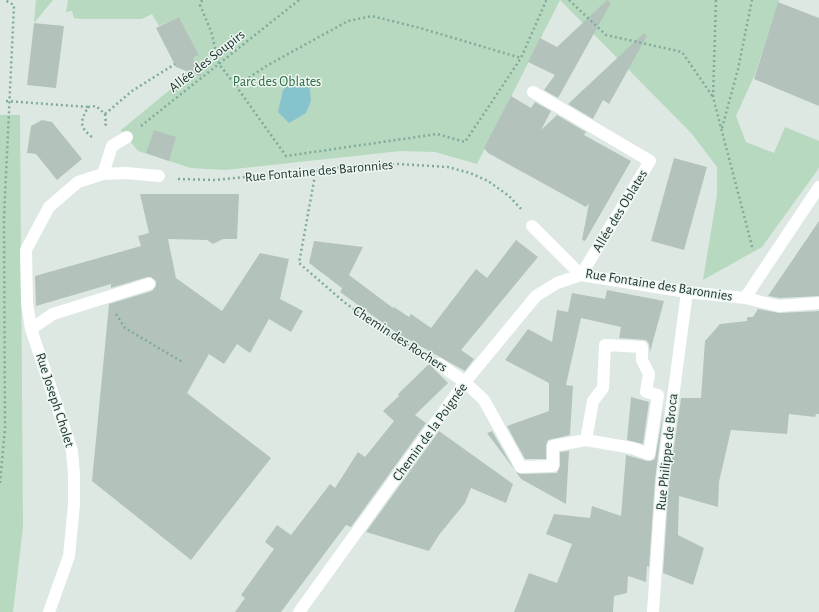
<!DOCTYPE html>
<meta charset="utf-8">
<style>
body{margin:0}
canvas{display:block;background:#dde8e3}
</style>
<canvas width="819" height="612"></canvas>
<script>
const ctx = document.querySelector('canvas').getContext('2d');
ctx.lineJoin = 'round';
function fill(path, color) { ctx.fillStyle = color; ctx.fill(path, 'evenodd'); }
function stroke(path, color, width, dash) { ctx.strokeStyle = color; ctx.lineWidth = width; ctx.lineCap = dash ? 'butt' : 'round'; ctx.setLineDash(dash || []); ctx.stroke(path); }
function write(font, color, halo, rows, align = 'center') {
  ctx.font = font + ' "Alegreya Sans",sans-serif'; ctx.lineWidth = 3; ctx.setLineDash([]); ctx.textBaseline = 'middle'; ctx.strokeStyle = halo; ctx.fillStyle = color; for (const [text, x, y, turn = 0] of rows) {
    ctx.save(); ctx.translate(x, y); ctx.rotate((+turn || 0) * Math.PI / 180); ctx.textAlign = isNaN(turn) ? turn : align; if (halo) ctx.strokeText(text, 0, 0); ctx.fillText(text, 0, 0); ctx.restore();
  }
}
const green = new Path2D(`
 M 36,0 L 53,0 L 34,23 Z
 M 68,0 L 779,0 L 755,74 L 736,116 L 746,142 L 774,153 L 785,127 L 819,141 L 819,168 L 762,247 L 703,280 L 717,195 L 717,167 L 692,134 L 560,0 L 477,164 L 435,152 L 401,151 L 225,170 L 207,169 L 191,168 L 138,151 L 121,130 L 183,79 L 182,76 L 196,65 L 193,58 L 199,55 L 179,17 L 159,26 L 152,14 L 142,19 L 81,19 L 74,18 L 72,11 L 66,12 Z
 M 0,115 L 20,115 L 23,527 L 13,612 L 0,612 Z`);
const water = new Path2D(`
 M 296,79 L 310,89 L 311,101 L 306,113 L 289,123 L 278,112 L 283,90 Z`);
const building = new Path2D(`
 M 607,0 L 611,3 L 558,98 L 544,90 L 555,75 L 528,62 L 540,38 L 557,47 Z
 M 778,2 L 819,18 L 819,106 L 754,79 Z
 M 179,17 L 199,55 L 193,58 L 202,77 L 176,67 L 156,28 Z
 M 34,23 L 64,26 L 56,88 L 27,85 Z
 M 644,33 L 647,36 L 609,104 L 603,100 L 593,119 L 568,104 Z
 M 511,96 L 531,108 L 535,102 L 551,111 L 541,130 L 557,115 L 586,132 L 584,135 L 631,161 L 585,241 L 582,240 L 589,203 L 586,207 L 488,153 L 484,148 Z
 M 42,120 L 52,122 L 82,159 L 57,180 L 36,154 L 27,153 L 31,126 Z
 M 154,130 L 176,137 L 169,161 L 146,153 Z
 M 674,158 L 707,167 L 684,250 L 651,241 Z
 M 140,194 L 239,194 L 237,239 L 223,239 L 213,244 L 207,240 L 168,239 L 176,278 L 222,311 L 260,253 L 289,259 L 280,299 L 303,311 L 291,332 L 269,319 L 250,353 L 237,344 L 224,364 L 209,354 L 187,393 L 271,458 L 191,560 L 92,481 L 109,304 L 152,291 L 156,286 L 156,281 L 151,277 L 147,277 L 111,288 L 111,284 L 36,306 L 35,276 L 141,246 L 138,236 L 149,233 Z
 M 819,221 L 819,296 L 780,298 L 768,296 Z
 M 516,240 L 538,257 L 461,350 L 474,359 L 465,371 L 397,333 L 340,292 L 347,279 L 342,288 L 309,263 L 314,241 L 363,247 L 349,275 L 393,308 L 394,307 L 409,317 L 411,314 L 431,328 L 476,269 L 487,278 Z
 M 607,290 L 664,301 L 650,352 L 649,344 L 646,340 L 619,338 L 621,327 L 581,318 L 566,385 L 573,386 L 570,435 L 548,440 L 546,446 L 546,459 L 525,459 L 507,426 L 549,411 L 549,383 L 505,360 L 528,329 L 552,342 L 557,310 L 568,312 L 572,293 L 605,299 Z
 M 758,309 L 779,313 L 819,311 L 819,414 L 816,414 L 815,417 L 789,414 L 787,434 L 731,430 L 719,482 L 718,507 L 679,496 L 678,535 L 704,548 L 693,585 L 663,573 L 669,482 L 681,398 L 701,398 L 705,341 L 720,324 L 747,321 L 747,317 L 753,317 Z
 M 429,364 L 448,383 L 415,415 L 426,423 L 351,527 L 346,525 L 281,612 L 235,612 L 245,598 L 241,595 L 274,549 L 265,542 L 277,525 L 291,535 L 330,484 L 335,488 L 358,452 L 365,457 L 394,421 L 383,411 L 399,396 L 398,394 Z
 M 631,397 L 649,402 L 643,444 L 627,440 Z
 M 664,407 L 655,480 L 649,567 L 647,566 L 646,582 L 628,576 L 627,593 L 614,596 L 613,612 L 514,612 L 529,573 L 557,583 L 572,544 L 546,534 L 554,514 L 590,518 L 592,506 L 621,516 L 626,455 L 647,461 L 651,461 L 655,459 Z
 M 439,431 L 513,484 L 506,503 L 471,488 L 465,503 L 439,535 L 429,551 L 366,532 Z
 M 492,431 L 514,469 L 487,433 Z
 M 569,451 L 566,504 L 521,479 L 516,472 L 521,474 L 557,473 L 560,466 L 560,452 Z`);
const path = new Path2D(`
 M 202,0 L 200,5 L 211,31 L 219,64 L 236,86 L 286,156 L 437,134 L 465,142 L 521,58
 M 569,0 L 606,35 L 682,52 L 713,97
 M 716,0 L 713,97 L 753,250
 M 236,86 L 268,65 L 348,21 L 372,16 L 420,28 L 521,58 L 546,1 L 549,0
 M 6,101 L 88,107 C 81,121 78,126 92,137 L 92,140
 M 88,107 L 96,106 L 105,114 L 106,124 L 104,127
 M 105,114 L 132,91 L 175,64
 M 141,126 L 299,0
 M 722,128 L 738,69 L 752,0
 M 316,170 L 299,263 L 344,302 L 382,330 L 423,354
 M 178,179 L 215,180 L 381,163 L 448,167 L 470,173 L 488,181 L 509,196 L 522,210
 M 116,314 L 125,328 L 184,363
 M 0,483 L 5,428 L 4,217 L 14,5 L 5,0`);
const minor = new Path2D(`
 M 103,174 L 112,146 L 127,137
 M 532,226 L 581,275 L 687,292 L 745,298 L 779,306 L 819,303
 M 745,298 L 819,187
 M 31,329 L 53,314 L 149,284
 M 439,364 L 465,382 L 484,400 L 521,467 L 553,466 L 553,446 L 586,440 L 632,448 L 649,454 L 658,395 L 646,392 L 649,374 L 642,360 L 642,347 L 605,345 L 603,388 L 593,401 L 586,440
 M 49,612 L 69,556 L 74,504 L 74,474 L 72,451 L 31,329 L 27,303 L 26,250 L 49,207 L 78,182 L 103,174 L 126,173 L 159,176
 M 299,612 L 465,382 L 536,296 L 557,283 L 581,275 L 650,161 L 533,92
 M 653,612 L 662,481 L 687,292`);
const streetNames = [
 ["Allée des Soupirs",207,61,-38],
 ["Rue Fontaine des Baronnies",319,171,-5],
 ["Allée des Oblates",620,211,-59],
 ["Rue Fontaine des Baronnies",659,285,9],
 ["Chemin des Rochers",400,339,33],
 ["Rue Joseph Cholet",55,400,72],
 ["Chemin de la Poignée",430,432,-54],
 ["Rue Philippe de Broca",667,452,-84]
];
const parkNames = [
 ["Parc des Oblates",277,82]
];
fill(green, '#b7d9bf');
fill(water, '#87c3cc');
fill(building, '#b3c3bc');
stroke(path, '#7fab9c', 2.5, [2, 3]);
stroke(minor, '#fff', 12);
write('14px', '#203730', '#edf6f1', streetNames);
write('14px', '#2c6b43', '#edf6f1', parkNames);
</script>
